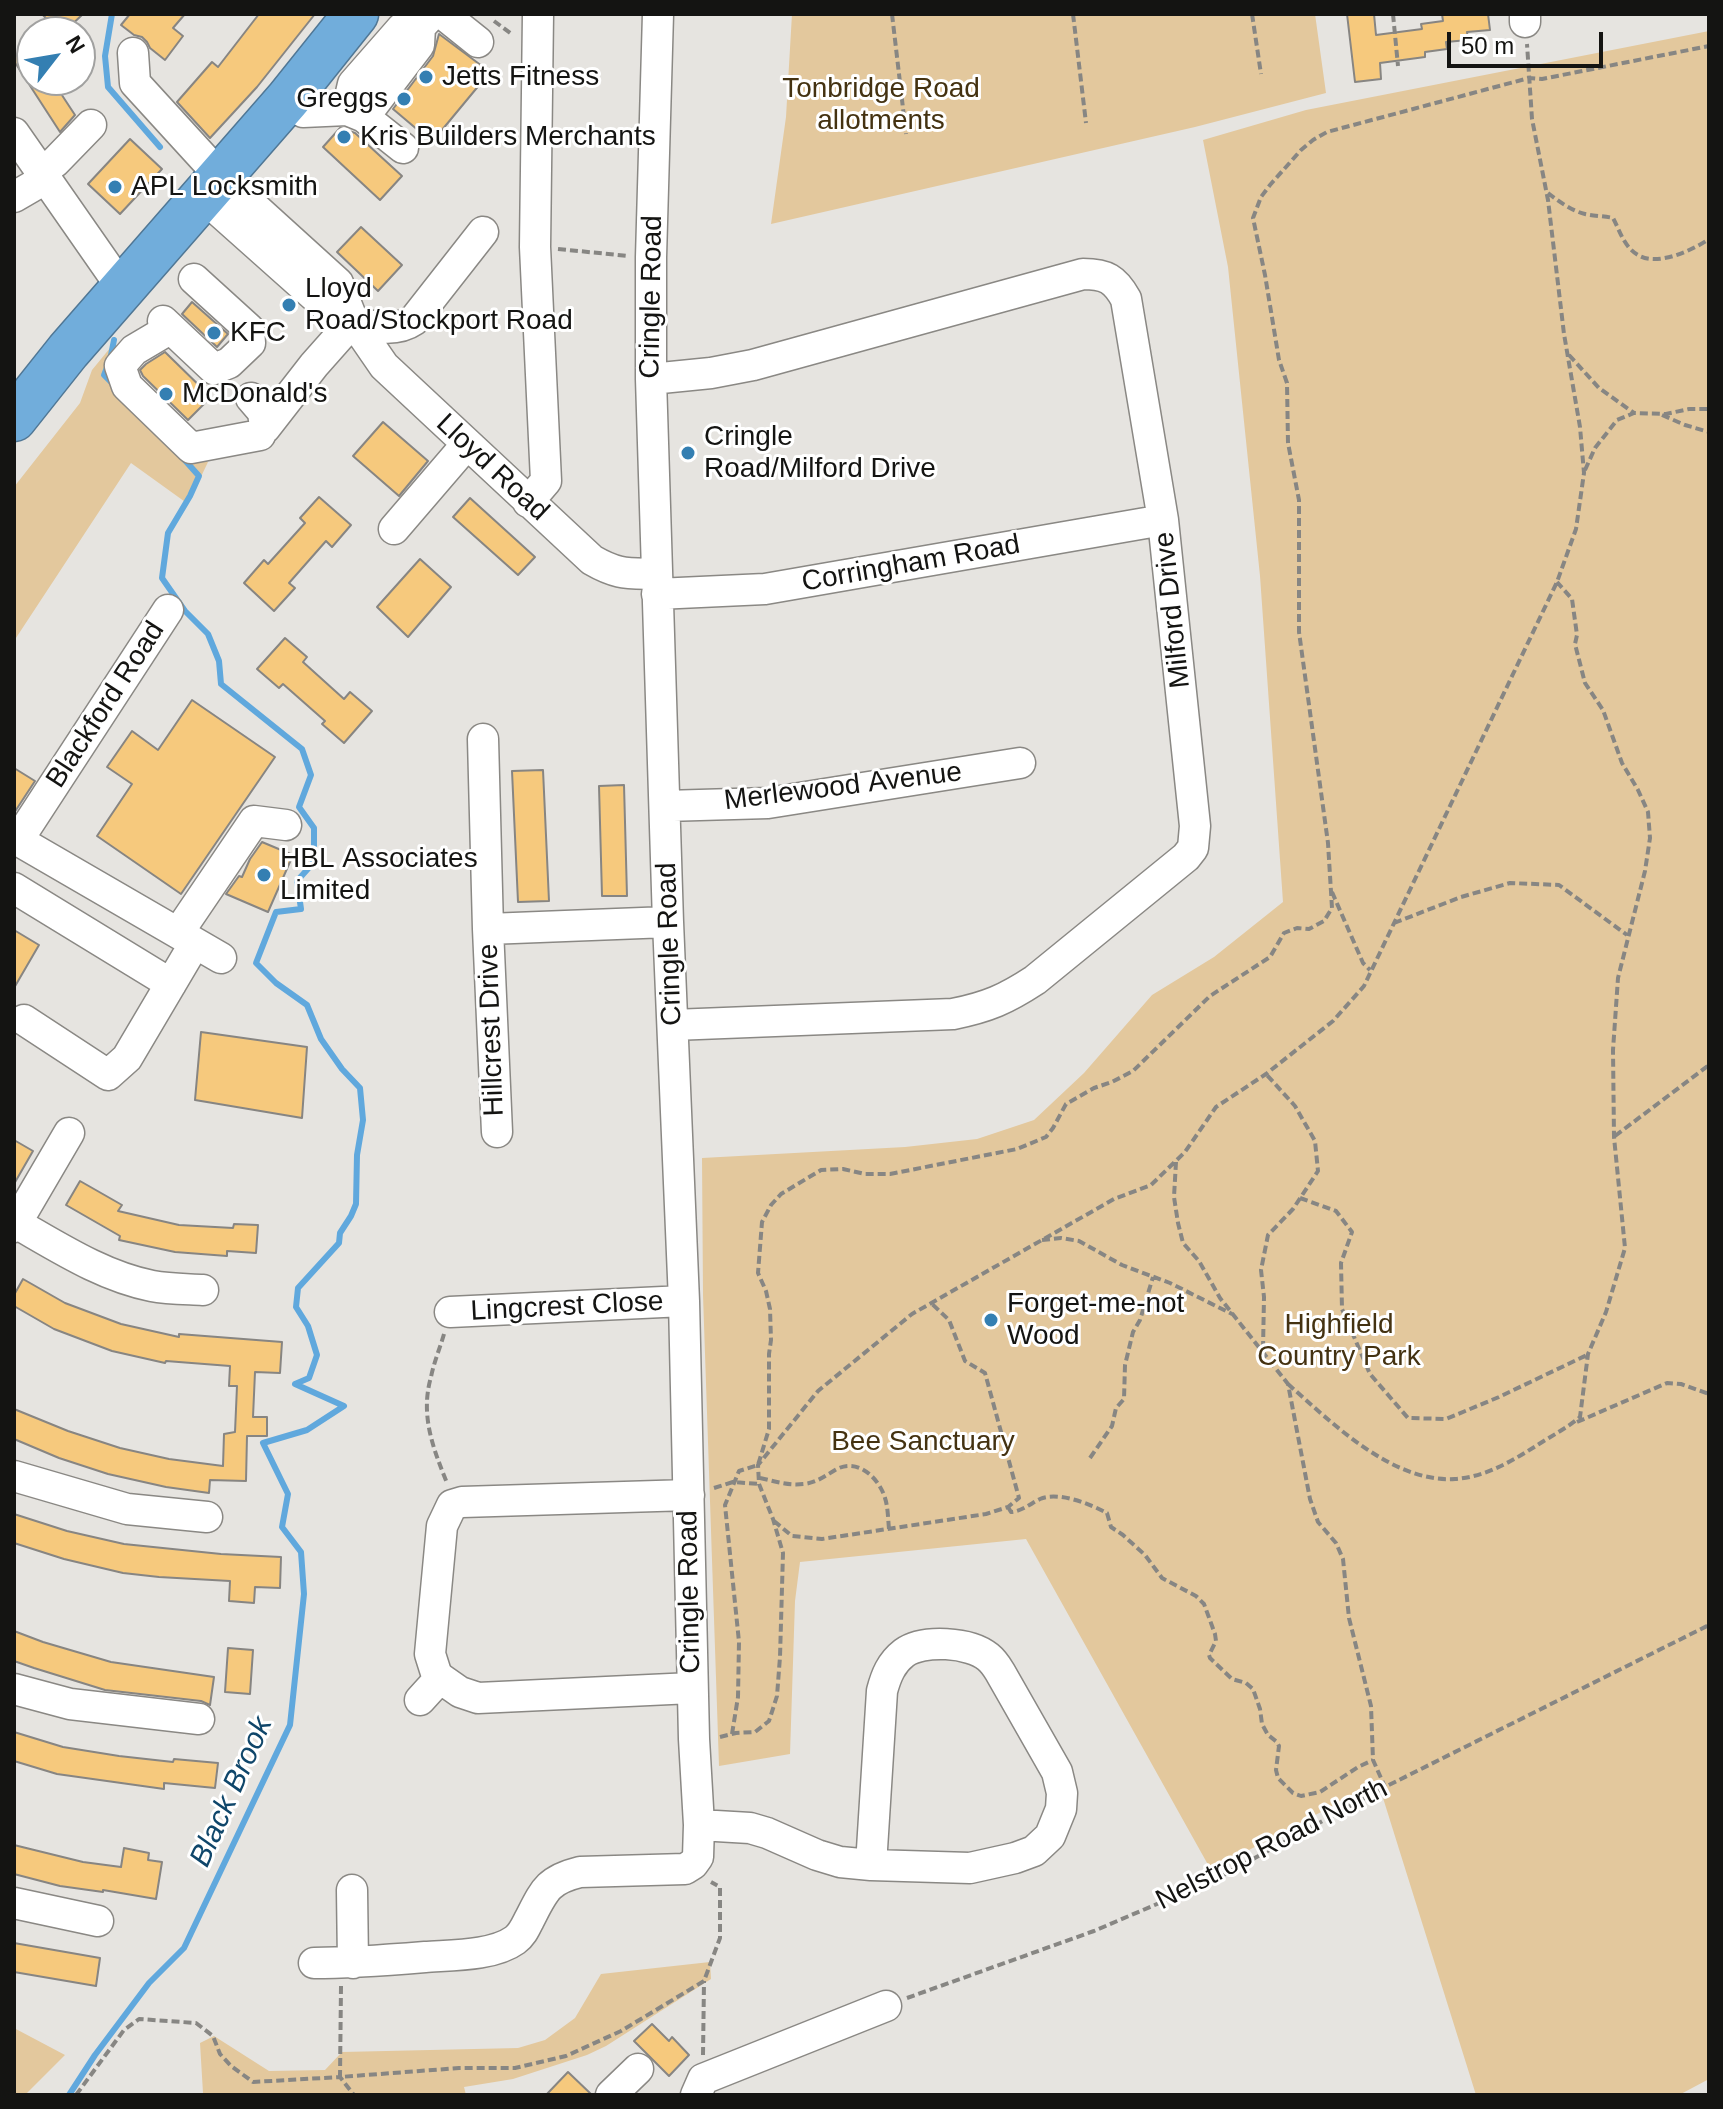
<!DOCTYPE html>
<style>
body{margin:0}
#map{position:relative;width:1723px;height:2109px;overflow:hidden;background:#e6e4e0;font-family:Arial,sans-serif}
canvas{display:block}
.frame{position:absolute;inset:0;border:16px solid #141412;pointer-events:none}
.north{position:absolute;left:16px;top:16px;width:80px;height:80px;box-sizing:border-box;background:#fff;border:2px solid #a1a1a0;border-radius:50%;rotate:59deg;font-size:22px;font-weight:700;line-height:32px;text-align:center;color:#141412}
.north::after{content:'';display:block;margin:auto;width:28px;height:36px;background:#347fb2;clip-path:polygon(50% 0,100% 100%,50% 72%,0 100%)}
.scale{position:absolute;left:1447px;top:32px;width:156px;height:36px;box-sizing:border-box;border:4px solid #141412;border-top:0;padding-left:10px;font-size:24px;line-height:28px;white-space:nowrap;color:#141412;-webkit-text-stroke:6px #fff;paint-order:stroke}
</style>
<div id="map">
<canvas width="1723" height="2109"></canvas>
<div class="frame"></div>
<div class="north">N</div>
<div class="scale">50 m</div>
</div>
<script>
const ctx = document.querySelector('canvas').getContext('2d');
ctx.lineJoin = 'round';
function fill(path, color) { ctx.fillStyle = color; ctx.fill(path, 'evenodd'); }
function stroke(path, color, width, dash) { ctx.strokeStyle = color; ctx.lineWidth = width; ctx.lineCap = dash ? 'butt' : 'round'; ctx.setLineDash(dash || []); ctx.stroke(path); }
function write(font, color, halo, rows, align = 'center') {
  ctx.font = font + ' Arial,sans-serif'; ctx.lineWidth = 6; ctx.setLineDash([]); ctx.textBaseline = 'middle'; ctx.strokeStyle = halo; ctx.fillStyle = color; for (const [text, x, y, turn = 0] of rows) {
    ctx.save(); ctx.translate(x, y); ctx.rotate((+turn || 0) * Math.PI / 180); ctx.textAlign = isNaN(turn) ? turn : align; if (halo) ctx.strokeText(text, 0, 0); ctx.fillText(text, 0, 0); ctx.restore();
  }
}
const green = new Path2D(`
 M 792,14 L 1315,14 L 1326,93 L 1195,127 L 771,224 L 786,117 Z
 M 1709,31 L 1709,2079 L 1679,2095 L 1476,2095 L 1378,1782 L 1211,1870 L 1026,1539 L 800,1562 L 795,1601 L 790,1754 L 719,1766 L 703,1295 L 702,1158 L 905,1147 L 977,1139 L 1034,1120 L 1084,1073 L 1152,995 L 1214,957 L 1283,902 L 1260,576 L 1228,267 L 1203,140 L 1306,110 Z
 M 115,342 L 118,350 L 189,450 L 208,462 L 188,504 L 131,463 L 14,641 L 14,487 L 80,403 L 92,370 Z
 M 710,1962 L 711,1979 L 606,2046 L 587,2055 L 513,2079 L 464,2087 L 466,2095 L 205,2095 L 203,2093 L 200,2043 L 214,2036 L 269,2071 L 325,2070 L 342,2052 L 518,2048 L 545,2040 L 575,2018 L 601,1974 Z
 M 14,2028 L 65,2055 L 25,2095 L 14,2095 Z`);
const stream = new Path2D(`
 M 112,14 L 105,56 L 108,87 L 160,147
 M 114,340 L 110,360 L 104,375 L 114,385
 M 69,2095 L 95,2055 L 149,1983 L 184,1948 L 290,1725 L 304,1594 L 301,1552 L 282,1527 L 288,1494 L 263,1443 L 307,1430 L 344,1406 L 295,1384 L 309,1378 L 317,1355 L 308,1326 L 296,1307 L 298,1288 L 339,1243 L 340,1233 L 351,1216 L 356,1204 L 357,1155 L 363,1120 L 360,1088 L 342,1069 L 321,1039 L 307,1005 L 276,983 L 256,963 L 276,912 L 301,909 L 297,881 L 314,862 L 314,828 L 299,807 L 311,775 L 302,749 L 221,684 L 219,661 L 208,634 L 185,611 L 162,578 L 168,533 L 190,496 L 199,476 L 182,457`);
const building = new Path2D(`
 M 42,14 L 83,14 L 64,32 L 59,32 Z
 M 130,14 L 185,14 L 173,28 L 183,36 L 165,60 L 150,48 L 147,42 L 142,37 L 134,35 L 121,25 Z
 M 259,14 L 315,14 L 257,87 L 210,138 L 177,102 L 212,62 L 218,67 Z
 M 1347,14 L 1374,14 L 1376,35 L 1422,29 L 1421,24 L 1443,21 L 1442,14 L 1488,14 L 1490,30 L 1467,32 L 1468,40 L 1446,42 L 1447,49 L 1425,52 L 1425,57 L 1380,63 L 1381,79 L 1355,82 Z
 M 439,34 L 490,72 L 432,142 L 393,109 L 433,56 Z
 M 32,46 L 32,80 L 52,80 L 75,115 L 60,132 L 14,61 L 14,57 Z
 M 340,128 L 355,133 L 402,176 L 380,200 L 323,147 Z
 M 130,139 L 162,169 L 120,214 L 88,184 Z
 M 361,227 L 402,265 L 378,291 L 337,252 Z
 M 192,302 L 228,334 L 217,347 L 182,314 Z
 M 165,352 L 211,397 L 188,420 L 143,376 L 140,370 L 146,364 Z
 M 383,422 L 428,461 L 399,496 L 353,456 Z
 M 319,497 L 351,525 L 332,547 L 326,541 L 289,583 L 295,588 L 274,611 L 244,583 L 264,560 L 268,564 L 305,523 L 300,518 Z
 M 470,498 L 535,557 L 518,575 L 453,517 Z
 M 420,559 L 451,587 L 408,637 L 377,607 Z
 M 285,638 L 307,657 L 303,662 L 344,699 L 350,692 L 372,711 L 344,743 L 322,724 L 325,721 L 283,684 L 279,688 L 257,669 Z
 M 192,700 L 275,757 L 181,894 L 97,836 L 132,784 L 107,767 L 132,731 L 158,750 Z
 M 14,768 L 35,781 L 14,813 Z
 M 543,770 L 549,901 L 518,902 L 512,771 Z
 M 624,785 L 627,896 L 602,896 L 599,786 Z
 M 262,842 L 293,855 L 268,912 L 226,894 L 239,876 L 242,877 L 250,859 Z
 M 14,930 L 39,945 L 14,988 Z
 M 201,1032 L 307,1047 L 302,1118 L 195,1100 Z
 M 14,1140 L 33,1151 L 14,1184 Z
 M 80,1181 L 122,1205 L 118,1211 L 179,1225 L 233,1228 L 234,1224 L 258,1225 L 256,1253 L 227,1251 L 227,1256 L 175,1252 L 119,1240 L 120,1236 L 66,1205 Z
 M 23,1279 L 65,1303 L 121,1324 L 179,1337 L 179,1334 L 282,1342 L 280,1373 L 255,1372 L 253,1417 L 267,1417 L 267,1436 L 247,1436 L 246,1481 L 210,1480 L 209,1493 L 166,1487 L 108,1474 L 59,1458 L 14,1439 L 14,1409 L 68,1431 L 120,1448 L 169,1459 L 223,1466 L 224,1434 L 235,1432 L 237,1386 L 229,1386 L 230,1366 L 166,1361 L 165,1363 L 112,1351 L 54,1329 L 14,1306 L 14,1295 Z
 M 14,1514 L 67,1531 L 124,1544 L 221,1554 L 281,1557 L 280,1588 L 255,1587 L 254,1603 L 229,1601 L 230,1581 L 159,1577 L 123,1573 L 64,1559 L 14,1543 Z
 M 14,1631 L 43,1642 L 111,1662 L 214,1677 L 210,1705 L 201,1701 L 105,1690 L 34,1668 L 14,1661 Z
 M 228,1648 L 253,1650 L 250,1694 L 225,1692 Z
 M 14,1732 L 63,1747 L 119,1756 L 173,1762 L 174,1759 L 218,1763 L 215,1788 L 164,1783 L 164,1789 L 57,1774 L 14,1761 Z
 M 14,1845 L 83,1862 L 121,1867 L 124,1848 L 149,1853 L 148,1860 L 162,1862 L 156,1899 L 103,1890 L 103,1892 L 60,1886 L 14,1874 Z
 M 14,1943 L 100,1958 L 96,1986 L 14,1972 Z
 M 652,2024 L 669,2041 L 672,2037 L 689,2055 L 669,2076 L 634,2041 Z
 M 568,2072 L 592,2095 L 546,2095 Z`);
const path = new Path2D(`
 M 892,14 L 906,134
 M 1073,14 L 1086,123
 M 1252,14 L 1261,74
 M 1393,14 L 1398,66
 M 494,21 L 513,35
 M 1548,193 C 1558,201 1572,211 1585,214 C 1594,216 1604,216 1613,218 C 1620,231 1624,247 1638,255 C 1657,267 1693,250 1709,239
 M 558,249 L 629,256
 M 1569,355 L 1599,388 L 1634,413
 M 1662,415 L 1685,425 L 1709,432
 M 1585,470 L 1595,448 L 1617,420 L 1634,413 L 1666,414 L 1689,409 L 1709,409
 M 1332,892 L 1363,963 L 1370,970
 M 1394,923 L 1461,897 L 1510,883 L 1559,885 L 1627,935
 M 1615,1136 L 1709,1065
 M 1176,1162 L 1174,1197 L 1178,1223 L 1183,1243 L 1199,1261 L 1220,1298 L 1288,1384 L 1310,1499 L 1318,1522 L 1336,1543 L 1343,1559 L 1349,1618 L 1371,1706 L 1373,1760 L 1385,1787
 M 1300,1198 L 1336,1211 L 1352,1232 L 1341,1263 L 1342,1309 L 1370,1374 L 1408,1418 L 1446,1419 L 1499,1397 L 1587,1355
 M 1042,1240 L 1061,1238 L 1079,1241 L 1122,1265 L 1170,1283 L 1232,1314
 M 444,1334 C 440,1348 434,1362 431,1377 C 420,1415 433,1448 447,1483
 M 1263,1349 L 1264,1297 L 1261,1270 L 1268,1235 L 1293,1209 L 1318,1171 L 1315,1141 L 1295,1106 L 1266,1074
 M 1288,1384 C 1331,1422 1392,1483 1455,1479 C 1486,1477 1514,1460 1539,1444 C 1553,1435 1567,1428 1580,1417 L 1588,1354 L 1606,1312 L 1625,1248 L 1614,1137 L 1613,1050 L 1618,978 L 1645,871 L 1650,838 L 1648,812 L 1638,790 L 1622,763 L 1603,710 L 1585,683 L 1575,644 L 1577,635 L 1572,599 L 1557,582
 M 1577,1422 L 1667,1383 L 1681,1384 L 1709,1394
 M 1090,1458 L 1112,1426 L 1116,1408 L 1124,1399 L 1125,1365 L 1133,1332 L 1140,1320 L 1153,1277
 M 760,1478 C 774,1481 789,1486 803,1484 C 817,1483 826,1475 837,1469 C 858,1458 879,1478 885,1498 C 888,1507 888,1519 889,1529
 M 714,1488 L 733,1482 L 759,1484
 M 1008,1507 L 1011,1512 C 1022,1511 1030,1504 1040,1499 C 1058,1491 1090,1504 1107,1513 L 1111,1527 L 1123,1535 L 1145,1555 L 1162,1578 L 1196,1596 L 1204,1604 L 1215,1634 L 1216,1641 L 1209,1655 L 1210,1658 L 1232,1679 L 1246,1683 L 1253,1689 L 1260,1709 L 1262,1724 L 1268,1735 L 1277,1742 L 1279,1746 L 1276,1770 L 1278,1778 L 1293,1793 L 1301,1796 L 1320,1792 L 1358,1767 L 1373,1760
 M 774,1521 L 792,1536 L 822,1539 L 986,1514 L 1008,1507 L 1019,1498 L 985,1373 L 965,1361 L 949,1320 L 931,1303
 M 732,1734 L 738,1697 L 739,1642 L 725,1505 L 739,1471 L 758,1465 L 769,1429 L 769,1354 L 771,1340 L 770,1309 L 766,1291 L 758,1273 L 762,1222 L 771,1205 L 781,1194 L 821,1170 L 843,1169 L 865,1174 L 890,1174 L 1017,1149 L 1046,1137 L 1053,1128 L 1066,1104 L 1094,1088 L 1112,1082 L 1133,1071 L 1210,996 L 1270,957 L 1284,933 L 1297,928 L 1309,929 L 1324,921 L 1332,908 L 1328,843 L 1299,632 L 1299,500 L 1288,443 L 1287,383 L 1279,360 L 1265,275 L 1253,218 L 1261,197 L 1270,185 L 1301,150 L 1313,140 L 1327,132 L 1529,78 L 1542,79 L 1709,46
 M 720,1737 L 736,1733 L 755,1732 L 769,1721 L 777,1696 L 780,1657 L 783,1553 L 773,1519 L 759,1484 L 758,1465 L 818,1391 L 912,1314 L 1114,1199 L 1151,1185 L 1185,1152 L 1216,1107 L 1266,1074 L 1333,1021 L 1364,986 L 1557,582 L 1576,529 L 1584,473 L 1580,427 L 1564,334 L 1548,200 L 1532,119 L 1527,44
 M 341,1986 L 340,2077 L 459,2068 L 515,2068 L 566,2056 L 621,2031 L 704,1981 L 720,1938 L 720,1887 L 711,1882
 M 907,1998 L 1094,1931 L 1220,1877 L 1385,1787 L 1709,1625
 M 703,2055 L 704,1981
 M 76,2095 L 124,2030 L 139,2019 L 196,2023 L 213,2036 L 220,2054 L 231,2066 L 253,2082 L 340,2077 L 354,2095`);
const minor = new Path2D(`
 M 443,14 L 478,42
 M 1525,14 L 1525,22
 M 133,53 L 135,83 L 220,176 L 338,283 L 353,321 L 384,366 L 592,560 C 618,575 627,573 656,574
 M 288,99 L 303,112 L 347,110 L 353,84 L 402,28 L 420,27 L 432,14
 M 347,110 L 364,117 L 403,148
 M 364,117 L 419,45 L 420,27
 M 14,133 L 122,288
 M 40,172 L 55,162 L 91,125
 M 202,196 L 330,310 C 354,322 389,337 414,320 L 483,232
 M 14,197 L 45,179
 M 163,321 L 214,369 L 229,363 L 250,343 L 249,329 L 194,279
 M 161,334 L 134,350 L 120,366 L 127,386 L 191,448 L 260,435
 M 651,379 L 711,373 L 753,365 L 1083,274 C 1106,274 1115,279 1126,299 L 1163,520 L 1195,826 L 1193,848 L 1186,857 L 1035,980 C 1006,999 988,1007 953,1014 L 673,1025
 M 251,398 L 263,412 L 265,428
 M 265,428 L 314,365 L 353,321
 M 528,502 L 546,481 L 535,247 L 538,14
 M 394,529 L 467,444
 M 657,594 L 765,589 L 1163,520
 M 483,739 L 488,929 L 497,1132
 M 665,806 L 768,803 L 1020,763
 M 14,838 L 221,958
 M 18,840 L 168,610
 M 14,888 L 171,984
 M 488,929 L 668,922
 M 178,933 L 254,821 L 286,825
 M 24,1020 L 108,1075 L 127,1058 L 195,943
 M 14,1222 C 58,1247 102,1276 152,1286 C 168,1289 186,1289 203,1290
 M 14,1227 L 69,1133
 M 450,1312 L 684,1301
 M 14,1476 L 127,1509 L 207,1517
 M 440,1678 L 436,1673 L 430,1654 L 442,1526 L 452,1505 L 462,1502 L 689,1495
 M 14,1689 L 70,1704 L 199,1719
 M 420,1700 L 440,1678 L 460,1692 L 478,1698 L 692,1688
 M 699,1825 L 750,1828 L 767,1833 L 817,1855 L 840,1862 L 871,1865 L 970,1868 L 1015,1858 L 1034,1851 L 1050,1836 L 1061,1809 L 1062,1793 L 1057,1772 L 1000,1672 C 997,1667 993,1661 988,1657 C 970,1642 923,1639 904,1653 C 891,1663 886,1676 882,1691 L 871,1865
 M 352,1890 L 353,1963
 M 14,1903 L 98,1921
 M 314,1963 C 351,1963 388,1960 425,1957 C 451,1955 493,1956 515,1940 C 522,1935 525,1928 529,1920 C 544,1891 547,1880 580,1872 L 685,1869 L 693,1864 L 698,1857 L 699,1825 L 694,1739 L 684,1301 L 668,922 L 651,379 L 651,257 L 658,14
 M 611,2095 L 638,2069
 M 696,2095 L 703,2079 L 886,2006`);
const highway = new Path2D(`
 M 14,419 L 68,351 L 288,99 L 356,14`);
const markers = [
 [426,77,8,"#347fb2"],
 [404,99,8,"#347fb2"],
 [344,137,8,"#347fb2"],
 [115,187,8,"#347fb2"],
 [289,305,8,"#347fb2"],
 [214,333,8,"#347fb2"],
 [166,394,8,"#347fb2"],
 [688,453,8,"#347fb2"],
 [264,875,8,"#347fb2"],
 [991,1320,8,"#347fb2"]
];
const poiNames = [
 ["Jetts Fitness",442,77],
 ["Greggs",388,99,"right"],
 ["Kris Builders Merchants",360,137],
 ["APL Locksmith",131,187],
 ["Lloyd",305,289],
 ["Road/Stockport Road",305,321],
 ["KFC",230,333],
 ["McDonald's",182,394],
 ["Cringle",704,437],
 ["Road/Milford Drive",704,469],
 ["HBL Associates",280,859],
 ["Limited",280,891],
 ["Forget-me-not",1007,1304],
 ["Wood",1007,1336]
];
const parkNames = [
 ["Tonbridge Road",881,89],
 ["allotments",881,121],
 ["Highfield",1339,1325],
 ["Country Park",1339,1357],
 ["Bee Sanctuary",923,1442]
];
const streetNames = [
 ["Cringle Road",652,297,-89],
 ["Lloyd Road",492,468,43],
 ["Corringham Road",911,564,-10],
 ["Milford Drive",1173,610,-96],
 ["Blackford Road",106,705,-57],
 ["Merlewood Avenue",843,787,-7],
 ["Cringle Road",670,944,-92],
 ["Hillcrest Drive",492,1030,-92],
 ["Lingcrest Close",567,1307,-3],
 ["Cringle Road",690,1592,-91],
 ["Nelstrop Road North",1272,1845,-27]
];
const waterNames = [
 ["Black Brook",232,1792,-66]
];
fill(green, '#e3c89d');
stroke(stream, '#60a8dd', 6);
fill(building, '#f6c97d');
stroke(building, '#878582', 2);
stroke(minor, '#8a8884', 33);
stroke(highway, '#507795', 47);
stroke(path, '#878683', 4, [8, 4]);
stroke(minor, '#fff', 30);
stroke(highway, '#71addb', 44);
for (const [x, y, r, color] of markers) { const dot = new Path2D(); dot.arc(x, y, r, 0, 2 * Math.PI); ctx.fillStyle = color; ctx.fill(dot); stroke(dot, '#fff', 3); }
write('28px', '#141412', '#fff', poiNames, 'left');
write('28px', '#443211', '#fff', parkNames);
write('28px', '#141412', '#fff', streetNames);
write('italic 30px', '#0f466a', '#fff', waterNames);
</script>
